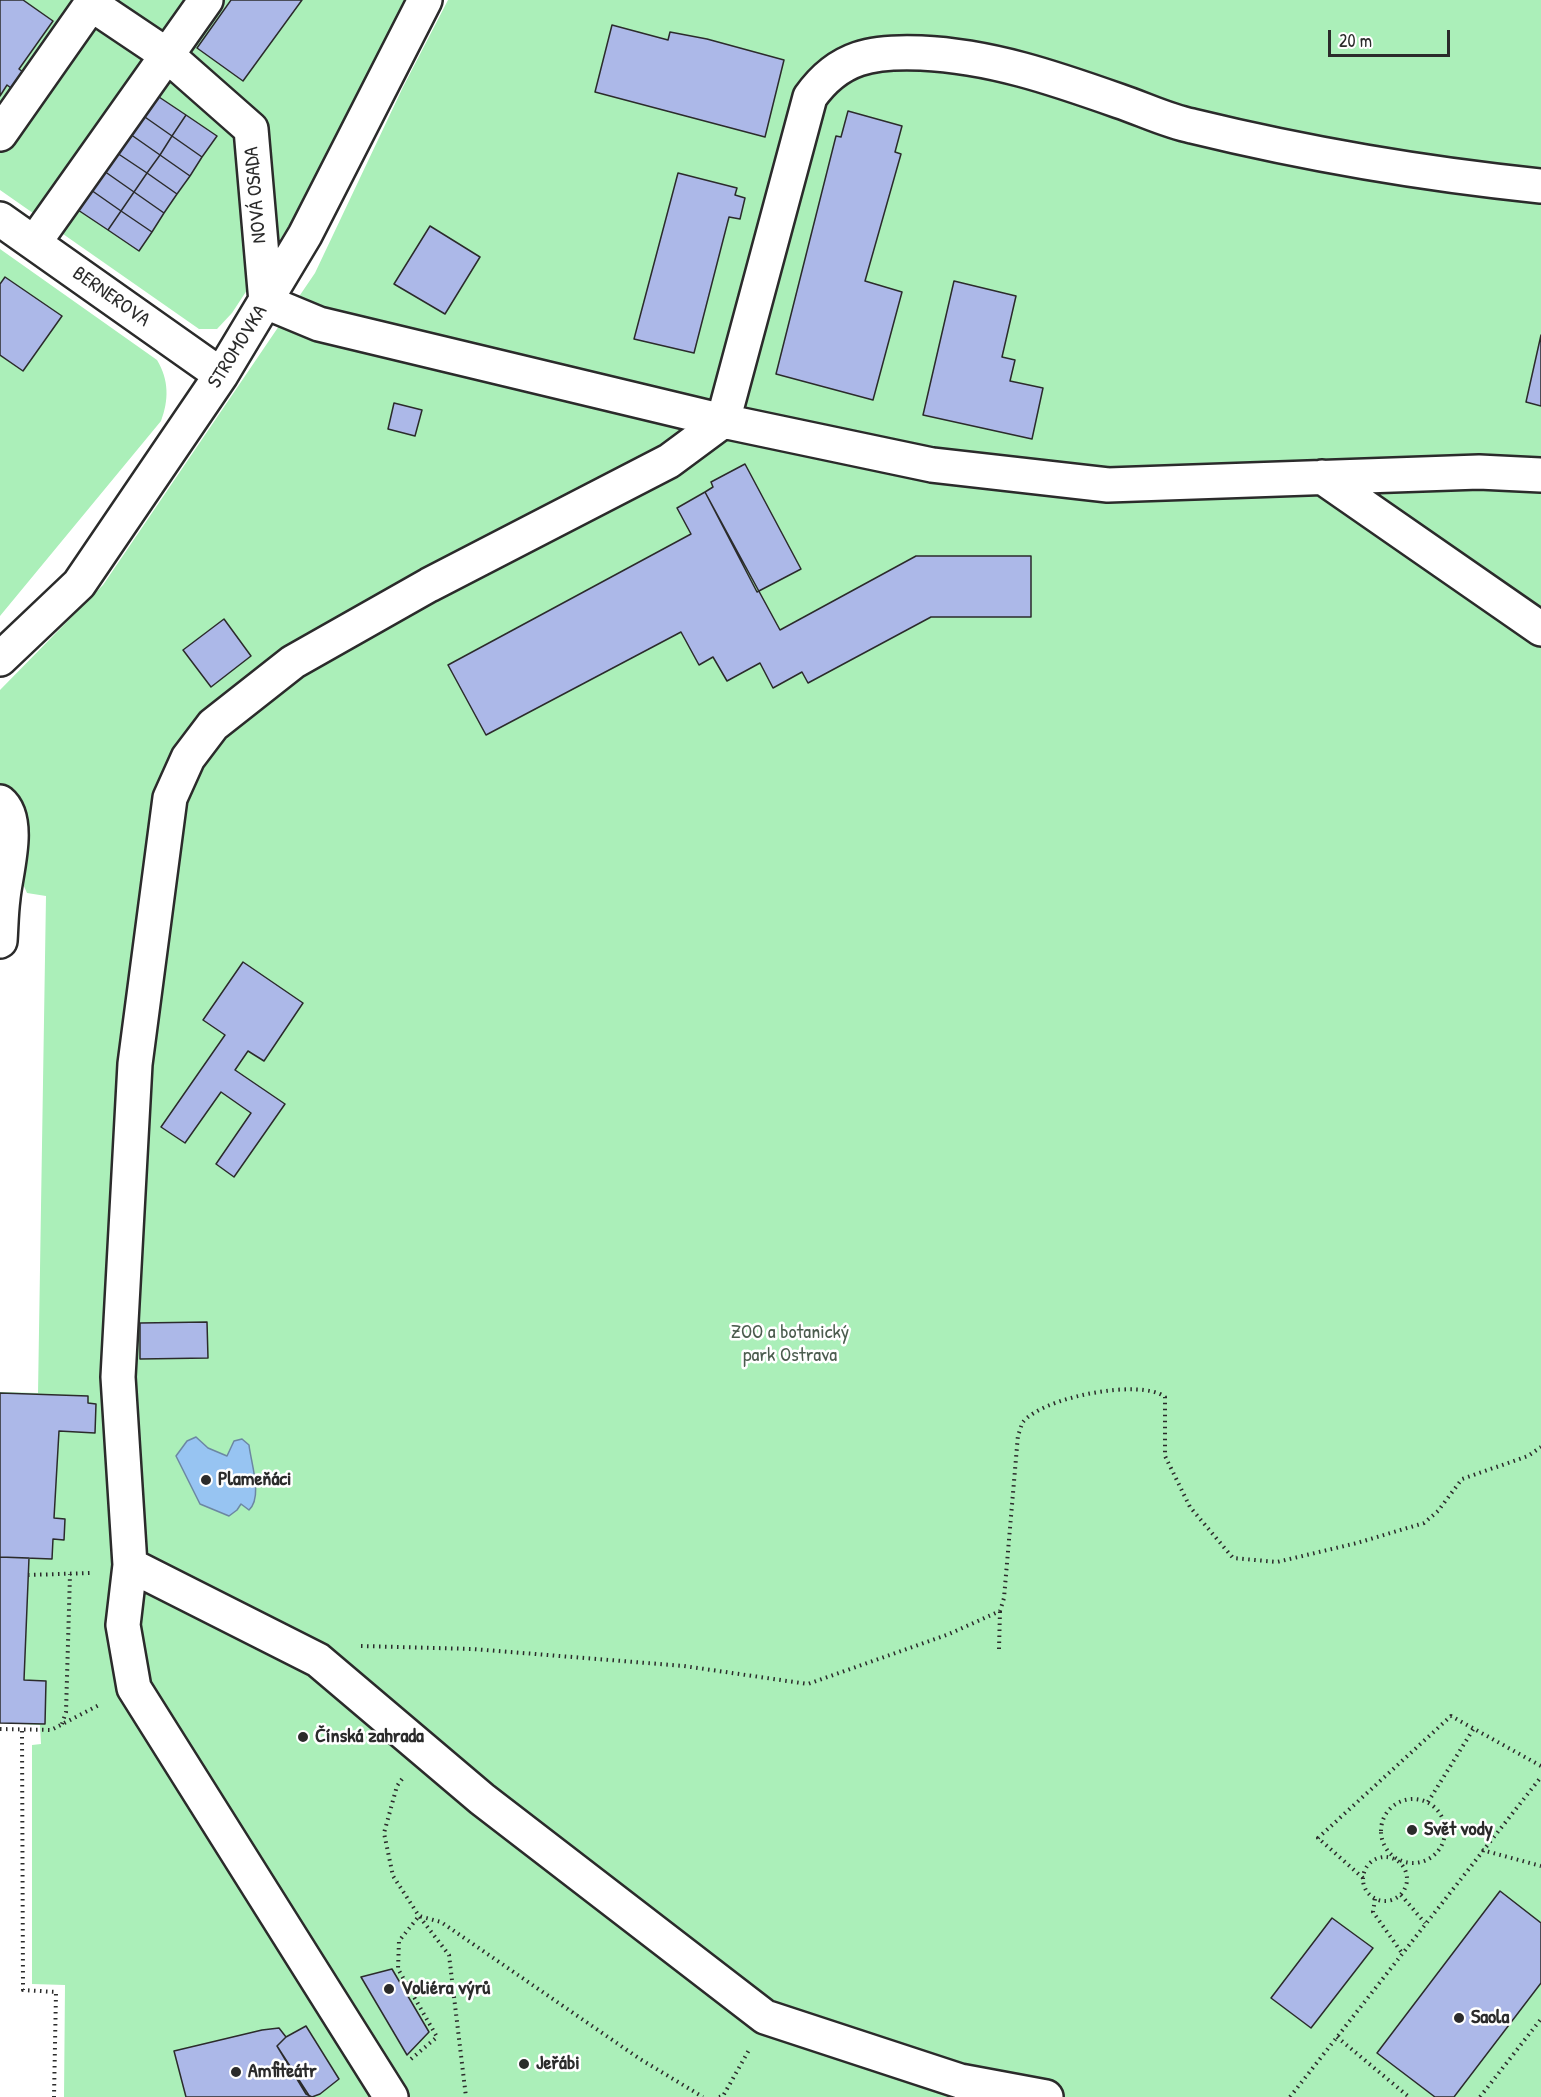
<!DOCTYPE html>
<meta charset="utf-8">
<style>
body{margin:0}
#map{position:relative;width:1541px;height:2097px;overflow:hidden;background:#fff;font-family:"Patrick Hand",sans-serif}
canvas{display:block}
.scale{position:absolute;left:1328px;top:30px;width:122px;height:27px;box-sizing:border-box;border:3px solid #2b2b2b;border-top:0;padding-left:8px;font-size:18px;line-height:21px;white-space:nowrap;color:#2b2b2b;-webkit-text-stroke:4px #fff;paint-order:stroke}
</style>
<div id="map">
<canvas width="1541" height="2097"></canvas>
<div class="scale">20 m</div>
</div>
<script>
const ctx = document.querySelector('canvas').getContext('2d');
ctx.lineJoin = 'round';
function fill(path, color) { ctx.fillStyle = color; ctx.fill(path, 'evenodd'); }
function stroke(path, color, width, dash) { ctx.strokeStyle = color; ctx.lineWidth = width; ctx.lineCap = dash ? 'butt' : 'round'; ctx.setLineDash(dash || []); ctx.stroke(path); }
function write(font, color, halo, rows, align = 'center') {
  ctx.font = font + ' "Patrick Hand",sans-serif'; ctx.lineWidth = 5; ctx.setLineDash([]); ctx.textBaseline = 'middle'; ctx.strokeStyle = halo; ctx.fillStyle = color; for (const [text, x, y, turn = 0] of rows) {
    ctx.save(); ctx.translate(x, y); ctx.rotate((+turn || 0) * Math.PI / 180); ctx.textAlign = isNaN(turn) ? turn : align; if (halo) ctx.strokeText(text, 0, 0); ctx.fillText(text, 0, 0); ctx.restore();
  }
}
const green = new Path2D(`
 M 0,0 L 407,0 L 312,191 L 232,313 L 217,329 L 199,329 L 0,190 Z
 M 448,0 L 1541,0 L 1541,2097 L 64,2097 L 65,1985 L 32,1984 L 32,1745 L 41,1744 L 40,1725 L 0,1723 L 0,1392 L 38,1393 L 46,896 L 27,893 L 23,884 L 10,796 L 0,785 L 0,690 L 103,585 L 315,273 L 403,87 Z
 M 0,249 L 157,360 C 169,380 169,400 161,421 L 0,616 Z`);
const water = new Path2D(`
 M 196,1437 L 208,1448 L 227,1456 L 234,1441 L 242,1439 L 249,1445 C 251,1463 263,1497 249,1510 L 241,1504 L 237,1510 L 229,1516 L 200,1504 L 176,1456 L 187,1441 Z`);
const building = new Path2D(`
 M 0,0 L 23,0 L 53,21 L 19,69 L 23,72 L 11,88 L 7,85 L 0,96 Z
 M 231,0 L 302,0 L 243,81 L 197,48 Z
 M 612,25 L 668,40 L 670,32 L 707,39 L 784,60 L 765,137 L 595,92 Z
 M 156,95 L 186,115 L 172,136 L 142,115 Z
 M 848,111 L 902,126 L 895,152 L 901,154 L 865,281 L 902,292 L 873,400 L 776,374 L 836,136 L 841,137 Z
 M 142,115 L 172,136 L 160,155 L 130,134 Z
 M 186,115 L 217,136 L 202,157 L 172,136 Z
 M 130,134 L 160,155 L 147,173 L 117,153 Z
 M 172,136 L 202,157 L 190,176 L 160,155 Z
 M 117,153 L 147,173 L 134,192 L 104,171 Z
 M 160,155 L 190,176 L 177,194 L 147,173 Z
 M 104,171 L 134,192 L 121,211 L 91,190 Z
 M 147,173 L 177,194 L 164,213 L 134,192 Z
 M 678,173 L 737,188 L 735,195 L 745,198 L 740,219 L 729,217 L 694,353 L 634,339 Z
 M 91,190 L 121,211 L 108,230 L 78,210 Z
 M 134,192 L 164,213 L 152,232 L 121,211 Z
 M 121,211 L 152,232 L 139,251 L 108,230 Z
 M 430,226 L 480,257 L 445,314 L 394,284 Z
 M 5,277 L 62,316 L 23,371 L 0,355 L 0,284 Z
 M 954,281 L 1016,296 L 1002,357 L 1015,360 L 1010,381 L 1043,388 L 1032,439 L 923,415 Z
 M 1541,335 L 1541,406 L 1526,402 Z
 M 394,403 L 422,410 L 415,436 L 388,429 Z
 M 745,464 L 801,569 L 757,592 L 705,492 L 713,487 L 711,482 Z
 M 705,492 L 780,630 L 916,556 L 1031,556 L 1031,617 L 931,617 L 808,683 L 802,672 L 773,688 L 760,663 L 727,681 L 713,657 L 699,665 L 681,632 L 486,735 L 448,665 L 691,534 L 677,508 Z
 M 224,619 L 251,656 L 211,687 L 183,650 Z
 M 243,962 L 303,1003 L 264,1061 L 248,1051 L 235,1070 L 285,1104 L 234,1177 L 216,1164 L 251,1113 L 221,1092 L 185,1143 L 161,1127 L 225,1035 L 203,1020 Z
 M 207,1322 L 208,1358 L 140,1359 L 140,1323 Z
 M 0,1393 L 88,1396 L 88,1403 L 96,1404 L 95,1433 L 59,1431 L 54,1518 L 65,1519 L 64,1540 L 53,1539 L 52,1559 L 0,1557 Z
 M 0,1557 L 29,1558 L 24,1680 L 46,1681 L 45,1724 L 0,1723 Z
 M 1500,1891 L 1541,1923 L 1541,1983 L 1454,2097 L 1435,2097 L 1377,2053 Z
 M 1332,1918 L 1373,1948 L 1311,2028 L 1271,1998 Z
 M 392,1969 L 429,2032 L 407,2055 L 361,1977 Z
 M 306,2026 L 339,2079 L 320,2094 L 312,2097 L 306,2094 L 277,2046 L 286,2037 Z
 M 279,2028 L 286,2037 L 277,2046 L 310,2097 L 186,2097 L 174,2051 L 262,2030 Z`);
const path = new Path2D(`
 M 28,1575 L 91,1573
 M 361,1646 L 473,1649 L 684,1666 L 808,1684 L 949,1634 L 1000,1611 L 1004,1598 L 1018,1435 C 1020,1431 1021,1425 1023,1422 C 1043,1397 1141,1378 1165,1397 L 1165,1456 L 1190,1507 L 1233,1558 L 1277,1562 L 1357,1543 L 1424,1523 L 1438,1511 L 1462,1479 L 1528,1456 L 1541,1447
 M 999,1649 L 1000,1611
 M 62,1724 L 66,1712 L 70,1574
 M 0,1729 L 51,1730 L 101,1704
 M 22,1731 L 23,1990 L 56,1992 L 54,2097
 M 402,1779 L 397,1786 L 384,1833 L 393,1876 L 419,1916 L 449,1955 L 466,2097
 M1381 1831a32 32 0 1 1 64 0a32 32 0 1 1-64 0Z
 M 1428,1802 L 1474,1728
 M 1482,1850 L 1541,1866
 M1363 1879a22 22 0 1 1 44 0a22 22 0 1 1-44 0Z
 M 1363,1878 L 1318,1838 L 1451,1716 L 1541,1766
 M 1401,1895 L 1425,1923
 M 1375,1899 L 1373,1912 L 1402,1953
 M 1337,2037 L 1409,2097
 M 411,2059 L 437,2037 L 398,1969 L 399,1941 L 419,1916 L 441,1922 L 640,2059 L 703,2097
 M 719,2097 L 723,2096 L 749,2050
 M 1290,2097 L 1541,1777
 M 1480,2097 L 1541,2019`);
const minor = new Path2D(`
 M 91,4 L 167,55 L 251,129 L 266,302 L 319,324 L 723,421 L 810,97 C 839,56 873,51 921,53 C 990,56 1054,78 1119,101 C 1143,109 1167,121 1192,126 C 1307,154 1423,174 1541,186
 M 0,134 L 94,0
 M 0,219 L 221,375
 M 34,243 L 206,0
 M 1322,477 L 1541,629
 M 0,659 L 79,584 L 221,375 L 305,235 L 425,0
 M 0,802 C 22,820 5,874 3,898 C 1,913 1,927 0,941
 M 130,1565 L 318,1660 L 482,1799 L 765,2017 L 960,2081 L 1046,2097
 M 391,2097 L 134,1688 L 123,1625 L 130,1565 L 118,1377 L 135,1064 L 170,798 L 188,758 L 213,725 L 293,662 L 429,585 L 669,461 L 723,421 L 932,465 L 1108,485 L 1479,472 L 1541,475`);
const markers = [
 [206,1480,6,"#2b2b2b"],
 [303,1737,6,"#2b2b2b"],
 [1412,1830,6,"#2b2b2b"],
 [389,1989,6,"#2b2b2b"],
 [1459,2018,6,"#2b2b2b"],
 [524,2064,6,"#2b2b2b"],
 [236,2072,6,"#2b2b2b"]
];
const streetNames = [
 ["NOVÁ OSADA",256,195,-95],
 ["BERNEROVA",111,297,35],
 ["STROMOVKA",238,347,-58]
];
const parkNames = [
 ["ZOO a botanický",790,1333],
 ["park Ostrava",790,1356]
];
const poiNames = [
 ["Plameňáci",218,1480],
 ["Čínská zahrada",315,1737],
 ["Svět vody",1424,1830],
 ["Voliéra výrů",401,1989],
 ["Saola",1471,2018],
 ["Jeřábi",536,2064],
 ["Amfiteátr",248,2072]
];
fill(green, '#abefb9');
fill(water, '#97c4f2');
stroke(water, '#6c87a2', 1.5);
fill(building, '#acb8e8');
stroke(building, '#2b2b2b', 1.5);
stroke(minor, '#2b2b2b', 38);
stroke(path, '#2b2b2b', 4, [1.5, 4.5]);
stroke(minor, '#fff', 33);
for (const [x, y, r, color] of markers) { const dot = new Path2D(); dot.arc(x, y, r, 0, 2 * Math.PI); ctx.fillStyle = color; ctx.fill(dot); stroke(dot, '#fff', 2); }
write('20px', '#2b2b2b', '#fff', streetNames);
write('20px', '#4b5c4e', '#fff', parkNames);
write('bold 20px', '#2b2b2b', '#fff', poiNames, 'left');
</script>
